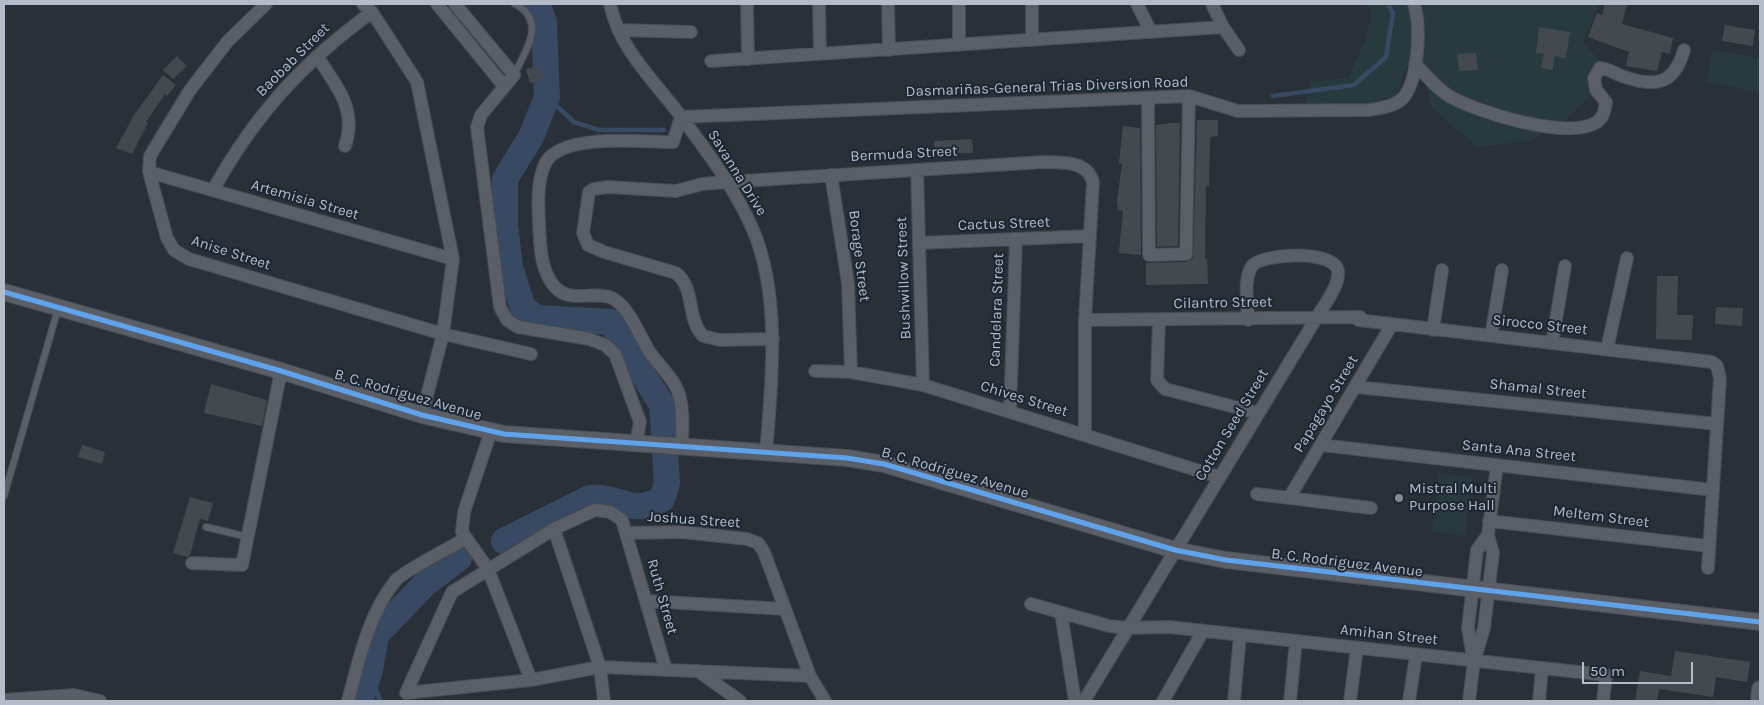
<!DOCTYPE html>
<meta charset="utf-8">
<style>
body{margin:0}
#map{position:relative;width:1764px;height:705px;overflow:hidden;background:#2a3038;font-family:Karla,sans-serif}
canvas{display:block}
.frame{position:absolute;inset:0;border:5px solid #b4bcc9;pointer-events:none}
.scale{position:absolute;left:1582px;top:662px;width:111px;height:22px;box-sizing:border-box;border:2px solid #b4bcc9;border-top:0;padding-left:6px;font-size:15px;line-height:18px;white-space:nowrap;color:#b4bcc9;-webkit-text-stroke:4px #1d2633;paint-order:stroke}
</style>
<div id="map">
<canvas width="1764" height="705"></canvas>
<div class="frame"></div>
<div class="scale">50 m</div>
</div>
<script>
const ctx = document.querySelector('canvas').getContext('2d');
ctx.lineJoin = 'round';
function fill(path, color) { ctx.fillStyle = color; ctx.fill(path, 'evenodd'); }
function stroke(path, color, width, dash) { ctx.strokeStyle = color; ctx.lineWidth = width; ctx.lineCap = dash ? 'butt' : 'round'; ctx.setLineDash(dash || []); ctx.stroke(path); }
function write(font, color, halo, rows, align = 'center') {
  ctx.font = font + ' Karla,sans-serif'; ctx.lineWidth = 4; ctx.setLineDash([]); ctx.textBaseline = 'middle'; ctx.strokeStyle = halo; ctx.fillStyle = color; for (const [text, x, y, turn = 0] of rows) {
    ctx.save(); ctx.translate(x, y); ctx.rotate((+turn || 0) * Math.PI / 180); ctx.textAlign = isNaN(turn) ? turn : align; if (halo) ctx.strokeText(text, 0, 0); ctx.fillText(text, 0, 0); ctx.restore();
  }
}
const green = new Path2D(`
 M 1365,4 L 1599,4 L 1583,42 L 1605,67 L 1589,97 L 1564,121 L 1529,141 L 1477,147 L 1432,108 L 1423,76 L 1407,66 L 1396,96 L 1349,107 L 1305,110 L 1311,82 L 1348,78 L 1366,38 L 1372,11 Z
 M 1713,50 L 1760,58 L 1760,93 L 1706,82 Z
 M 1439,473 L 1472,477 L 1465,536 L 1432,532 Z`);
const stream = new Path2D(`
 M 1273,96 L 1354,85 L 1386,57 L 1393,13 L 1388,4
 M 547,97 L 574,122 L 599,130 L 664,130
 M 370,670 L 380,701`);
const river = new Path2D(`
 M 504,541 L 590,498 C 624,496 628,517 662,499 L 667,483 L 662,405 L 611,322 L 537,318 L 523,308 L 510,267 L 505,225 L 505,179 L 531,137 L 547,97 L 544,22 L 537,4
 M 360,701 L 370,670 L 376,635 L 424,585 L 459,558`);
const building = new Path2D(`
 M 1605,4 L 1627,4 L 1622,24 L 1673,38 L 1670,54 L 1662,52 L 1657,71 L 1626,66 L 1629,52 L 1588,37 L 1597,13 L 1602,15 Z
 M 1725,25 L 1755,30 L 1753,46 L 1722,41 Z
 M 1539,27 L 1570,32 L 1566,58 L 1554,56 L 1553,70 L 1541,68 L 1544,54 L 1536,53 Z
 M 1476,53 L 1478,70 L 1459,71 L 1457,54 Z
 M 177,56 L 187,66 L 173,79 L 163,70 Z
 M 540,66 L 544,80 L 530,83 L 526,69 Z
 M 163,75 L 176,85 L 167,96 L 165,94 L 146,122 L 148,123 L 132,154 L 116,148 L 134,115 Z
 M 1197,120 L 1218,120 L 1218,136 L 1210,137 L 1209,186 L 1206,186 L 1205,259 L 1207,259 L 1208,284 L 1146,285 L 1146,263 L 1186,262 L 1193,258 Z
 M 1170,123 L 1180,123 L 1178,246 L 1157,247 L 1156,125 Z
 M 1123,126 L 1140,128 L 1141,255 L 1119,253 L 1123,211 L 1118,210 L 1117,201 L 1122,164 L 1119,163 Z
 M 972,139 L 973,153 L 935,154 L 934,141 Z
 M 1657,276 L 1678,276 L 1677,315 L 1693,315 L 1692,340 L 1656,339 Z
 M 1716,307 L 1743,308 L 1742,326 L 1715,324 Z
 M 211,384 L 267,400 L 262,426 L 204,413 Z
 M 82,445 L 105,452 L 102,464 L 78,457 Z
 M 190,497 L 213,503 L 208,521 L 200,519 L 190,555 L 187,557 L 173,553 Z
 M 1675,651 L 1750,662 L 1747,682 L 1716,677 L 1713,697 L 1659,689 L 1657,701 L 1635,701 L 1640,671 L 1671,676 Z`);
const service = new Path2D(`
 M 514,75 C 526,50 547,21 515,4
 M 4,496 L 58,309
 M 206,527 L 248,537`);
const minor = new Path2D(`
 M 266,4 L 228,41 L 190,90 L 150,156 L 149,172 L 167,238 L 174,250 L 189,259 L 443,334 L 531,354
 M 363,4 L 372,12 L 417,82 L 453,259 L 443,334 L 422,415
 M 437,4 L 504,86
 M 455,4 L 514,75 L 481,115 L 477,127 L 500,307 L 507,320 L 518,327 L 589,339 L 605,345 L 615,354 L 640,422 L 636,444
 M 610,4 C 620,51 655,81 682,118 C 708,153 736,190 753,230 C 781,295 772,383 766,452
 M 747,4 L 748,59
 M 819,4 L 820,54
 M 888,4 L 889,50
 M 959,4 L 959,45
 M 1032,4 L 1032,40
 M 1137,4 L 1151,32
 M 1212,4 L 1223,27 L 1239,50
 M 618,30 L 691,32
 M 317,56 C 336,86 358,109 345,146
 M 711,61 L 1223,27
 M 1415,64 C 1425,74 1436,88 1449,96 C 1476,112 1569,141 1597,122 C 1604,117 1605,109 1606,102 L 1596,90 L 1594,78 L 1600,68 C 1609,69 1614,73 1622,76 C 1655,88 1674,85 1684,50
 M 1148,98 L 1149,255 L 1186,254 L 1189,96
 M 917,170 L 923,385
 M 149,172 L 453,259
 M 831,175 L 848,283 L 851,372
 M 213,190 C 255,115 302,63 372,12
 M 919,243 L 1090,236
 M 1085,320 L 1360,317
 M 1159,320 L 1157,380 L 1165,389 L 1258,413
 M 1358,320 L 1712,362 L 1717,366 L 1720,378 L 1708,568
 M 1433,330 L 1442,270
 M 1491,336 L 1502,270
 M 773,339 L 720,340 L 703,336 C 686,318 696,289 676,273 L 604,252 L 588,245 L 583,233 L 589,192 L 594,189 L 608,187 L 676,191 L 702,184 L 727,182 L 1043,162 C 1062,163 1087,160 1093,182 L 1085,320 L 1085,435
 M 1552,343 L 1565,266
 M 1607,349 L 1627,258
 M 815,371 L 851,372 L 923,385 L 1219,477
 M 1356,387 L 1717,424
 M 1010,412 L 1016,239
 M 491,431 L 464,512 L 462,532 L 488,569 L 531,680
 M 1321,445 L 1713,490
 M 682,447 C 682,430 684,411 679,394 C 674,379 661,367 651,354 C 640,338 630,307 612,298 C 594,290 570,304 555,287 C 540,271 540,243 539,222 C 538,203 537,179 546,162 C 563,133 642,142 673,142 L 681,117 L 1189,96 L 1238,111 L 1369,110 C 1380,108 1393,107 1402,99 C 1419,82 1421,26 1414,4
 M 1257,494 L 1371,508
 M 1289,498 L 1391,326
 M 1489,521 L 1709,546
 M 627,533 L 682,532 L 747,539 L 758,543 L 764,552 L 810,676 L 825,701
 M 192,563 L 242,565 L 281,371
 M 647,601 L 785,609
 M 1031,604 L 1109,626 L 1127,628 L 1169,627 L 1606,675 L 1603,701
 M 1061,613 L 1075,701
 M 1473,658 L 1468,628 L 1477,550 L 1488,535
 M 698,671 L 740,701
 M 406,693 L 452,592 L 554,529 L 595,510 L 610,512 L 622,520 L 666,670
 M 406,693 L 531,680 L 600,667 L 554,529
 M 4,700 L 74,695 L 100,701
 M 348,701 C 359,660 368,614 396,580 C 404,571 451,547 465,539
 M 604,701 L 600,667 L 810,676
 M 1084,701 L 1317,317 C 1324,305 1339,287 1338,272 C 1337,249 1262,253 1252,266 C 1243,279 1248,305 1248,320
 M 1163,701 L 1203,631
 M 1234,701 L 1240,635
 M 1290,701 L 1296,641
 M 1350,701 L 1357,648
 M 1409,701 L 1416,655
 M 1469,701 L 1474,661 L 1484,628 L 1493,553 L 1488,535 L 1497,465
 M 1539,701 L 1542,668`);
const tertiary = new Path2D(`
 M 4,292 L 281,371 L 422,415 L 504,434 L 847,458 L 884,464 L 1175,550 L 1226,560 L 1760,622
 M 1759,701 L 1760,689`);
const cycleway = new Path2D(`
 M 4,292 L 281,371 L 422,415 L 504,434 L 847,458 L 884,464 L 1175,550 L 1226,560 L 1760,622`);
const markers = [
 [1399,498,5,"#848b96"]
];
const streetNames = [
 ["Baobab Street",293,60,-45],
 ["Dasmariñas-General Trias Diversion Road",1047,87,-2],
 ["Bermuda Street",904,154,-3],
 ["Savanna Drive",737,173,58],
 ["Artemisia Street",305,200,16],
 ["Cactus Street",1004,224,-2],
 ["Anise Street",231,253,18],
 ["Borage Street",859,256,83],
 ["Bushwillow Street",904,278,-92],
 ["Cilantro Street",1223,303,-1],
 ["Candelara Street",997,310,-88],
 ["Sirocco Street",1540,325,6],
 ["Shamal Street",1538,389,6],
 ["B. C. Rodriguez Avenue",408,395,16],
 ["Chives Street",1024,399,17],
 ["Papagayo Street",1326,404,-59],
 ["Cotton Seed Street",1232,425,-59],
 ["Santa Ana Street",1519,451,6],
 ["B. C. Rodriguez Avenue",955,473,16],
 ["Meltem Street",1601,517,7],
 ["Joshua Street",694,520,4],
 ["B. C. Rodriguez Avenue",1347,563,7],
 ["Ruth Street",662,597,74],
 ["Amihan Street",1389,635,6]
];
const poiNames = [
 ["Mistral Multi",1409,489],
 ["Purpose Hall",1409,506]
];
fill(green, '#273a3e');
stroke(stream, '#384963', 4.5);
stroke(river, '#384963', 26);
fill(building, '#444950');
stroke(service, '#484c53', 8);
stroke(minor, '#484c53', 14);
stroke(tertiary, '#484c53', 18);
stroke(service, '#5a5e66', 6);
stroke(minor, '#5a5e66', 12);
stroke(tertiary, '#5a5e66', 16);
stroke(cycleway, '#60a3ed', 5);
for (const [x, y, r, color] of markers) { const dot = new Path2D(); dot.arc(x, y, r, 0, 2 * Math.PI); ctx.fillStyle = color; ctx.fill(dot); stroke(dot, '#1d2633', 2); }
write('15px', '#b4bcc9', '#1d2633', streetNames);
write('15px', '#b4bcc9', '#1d2633', poiNames, 'left');
</script>
